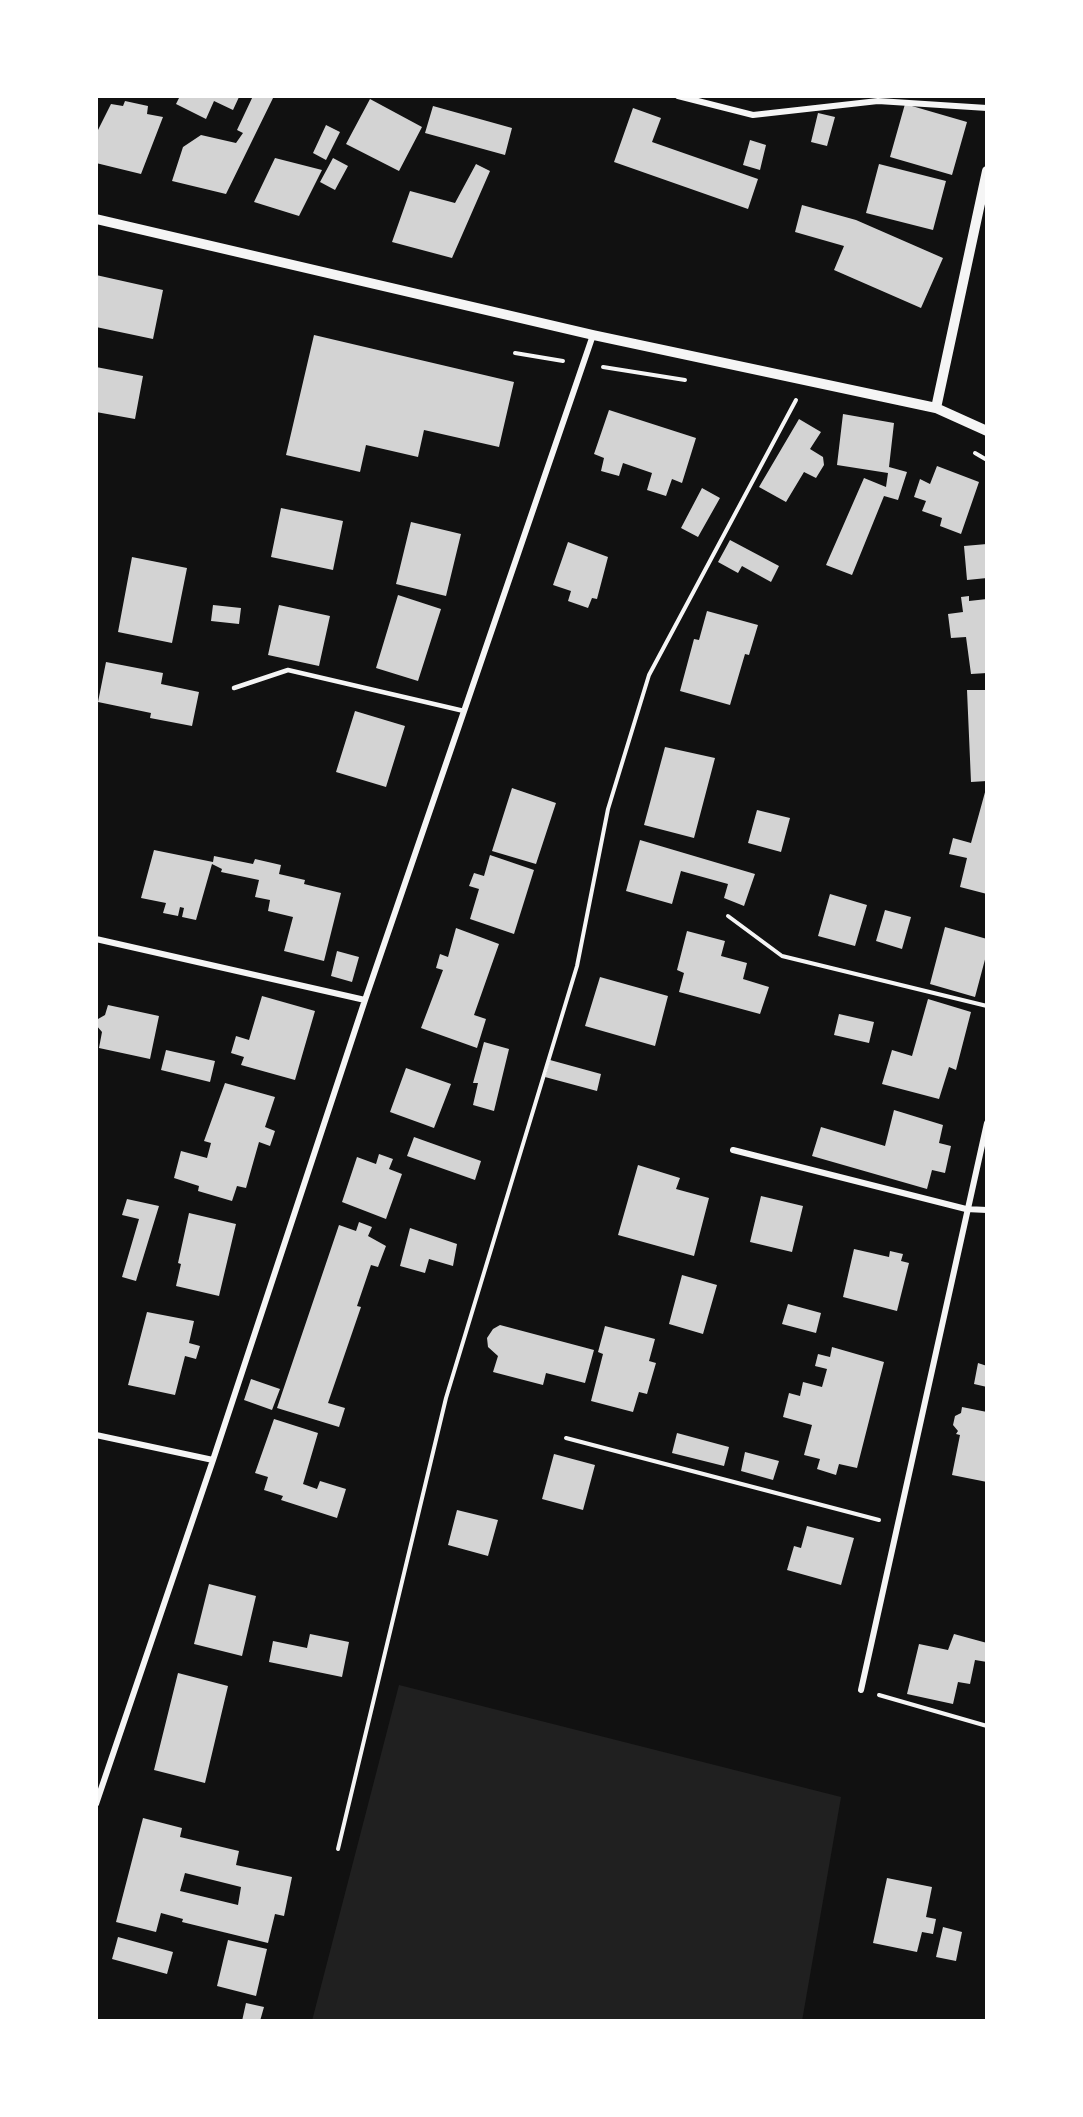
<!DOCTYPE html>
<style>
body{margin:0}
#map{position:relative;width:1083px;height:2117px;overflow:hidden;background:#111;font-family:"Golos Text",sans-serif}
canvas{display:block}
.frame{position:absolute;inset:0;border:98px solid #fff;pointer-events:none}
</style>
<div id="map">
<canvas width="1083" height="2117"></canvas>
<div class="frame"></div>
</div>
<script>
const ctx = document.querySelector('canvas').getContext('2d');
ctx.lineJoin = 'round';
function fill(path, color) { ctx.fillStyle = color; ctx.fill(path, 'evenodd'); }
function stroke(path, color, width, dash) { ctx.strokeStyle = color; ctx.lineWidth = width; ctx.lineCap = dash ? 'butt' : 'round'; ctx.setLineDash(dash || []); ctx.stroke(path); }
const green = new Path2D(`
 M 399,1685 L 841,1797 L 802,2021 L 312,2021 Z`);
const building = new Path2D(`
 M 180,96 L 238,96 L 239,97 L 233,110 L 214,101 L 206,119 L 176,104 Z
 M 253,96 L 274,96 L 226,194 L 172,181 L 183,147 L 201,135 L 236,143 L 243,133 L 237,130 Z
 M 370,99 L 422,127 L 399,171 L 346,144 Z
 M 125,101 L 148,106 L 147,114 L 163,117 L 141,174 L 96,163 L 96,134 L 111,104 L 123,106 Z
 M 905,104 L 967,122 L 952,175 L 890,157 Z
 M 433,106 L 512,128 L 505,155 L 425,133 Z
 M 633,108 L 661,118 L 652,142 L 758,179 L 748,209 L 614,162 Z
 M 818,113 L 835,117 L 827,146 L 811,142 Z
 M 326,125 L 340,132 L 326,160 L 313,153 Z
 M 750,140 L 766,145 L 760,170 L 743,165 Z
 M 275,158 L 322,170 L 299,216 L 254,202 Z
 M 333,158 L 348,166 L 335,190 L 320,182 Z
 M 476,164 L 490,171 L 452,258 L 392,242 L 410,191 L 455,203 Z
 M 879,164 L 946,181 L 933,230 L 866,213 Z
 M 802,205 L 856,220 L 943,258 L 921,308 L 834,270 L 844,246 L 795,232 Z
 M 96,275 L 163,290 L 153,339 L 96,327 Z
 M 314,335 L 514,382 L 499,447 L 424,430 L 418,457 L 366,445 L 360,472 L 286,455 Z
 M 96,367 L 143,376 L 135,419 L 96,412 Z
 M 609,410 L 696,438 L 682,483 L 672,479 L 666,496 L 647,490 L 652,473 L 623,463 L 619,476 L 601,471 L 604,458 L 594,454 Z
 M 843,414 L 894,423 L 889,467 L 907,472 L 898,500 L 884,496 L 852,575 L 826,565 L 864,478 L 886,487 L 888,473 L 837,465 Z
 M 799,419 L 821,432 L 810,449 L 823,457 L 824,465 L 816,478 L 804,472 L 786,502 L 759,487 Z
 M 937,466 L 979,482 L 961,534 L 940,526 L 942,518 L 922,511 L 926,501 L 914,497 L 920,479 L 930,484 Z
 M 702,488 L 720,498 L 698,537 L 681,528 Z
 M 281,508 L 343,521 L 333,570 L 271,557 Z
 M 411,522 L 461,534 L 446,596 L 396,584 Z
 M 730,540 L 779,566 L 771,582 L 742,566 L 738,573 L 718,562 Z
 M 568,542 L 608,557 L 597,599 L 592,598 L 588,608 L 568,601 L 571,591 L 553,585 Z
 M 987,544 L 987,578 L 967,580 L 964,546 Z
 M 132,557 L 187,568 L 172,643 L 118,632 Z
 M 398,595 L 441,609 L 418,681 L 376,668 Z
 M 969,596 L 969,601 L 987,599 L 987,673 L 971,674 L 966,637 L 951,638 L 948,614 L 963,612 L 961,597 Z
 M 213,605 L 241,608 L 239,624 L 211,621 Z
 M 279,605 L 330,616 L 319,666 L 268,655 Z
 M 707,611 L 758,625 L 749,655 L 745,654 L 730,705 L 680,691 L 694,639 L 699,640 Z
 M 106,662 L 163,673 L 161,684 L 199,692 L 192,726 L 150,718 L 151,713 L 98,702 Z
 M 967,690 L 987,690 L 987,781 L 971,782 Z
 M 355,711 L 405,726 L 386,787 L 336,772 Z
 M 665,747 L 715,758 L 694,838 L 644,825 Z
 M 987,785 L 987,894 L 960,887 L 967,858 L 949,854 L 953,838 L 971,843 Z
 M 512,788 L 556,803 L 536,864 L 492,851 Z
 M 757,810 L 790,818 L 781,852 L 748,843 Z
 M 640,840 L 755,874 L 744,906 L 724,898 L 728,884 L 681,871 L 672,904 L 626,891 Z
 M 154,850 L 213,862 L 214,856 L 253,864 L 255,859 L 281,865 L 279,874 L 305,880 L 304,884 L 341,893 L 324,961 L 284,951 L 293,917 L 268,911 L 270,900 L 255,897 L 259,880 L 221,872 L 222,869 L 212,864 L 196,920 L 182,917 L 184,908 L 180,907 L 178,916 L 163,913 L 166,903 L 141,898 Z
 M 490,855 L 534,870 L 514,934 L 470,919 L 479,889 L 469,886 L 474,873 L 484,876 Z
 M 830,894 L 867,905 L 855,946 L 818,936 Z
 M 885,910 L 911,917 L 902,949 L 876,941 Z
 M 945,927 L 987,939 L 987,952 L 975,997 L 930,984 Z
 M 456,928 L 499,944 L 474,1015 L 486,1019 L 477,1048 L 421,1028 L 443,970 L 436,968 L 440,954 L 448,957 Z
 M 687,931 L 725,941 L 721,956 L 747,963 L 743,979 L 769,987 L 760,1014 L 679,992 L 684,973 L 677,970 Z
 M 337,951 L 359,957 L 352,982 L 331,976 Z
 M 600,977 L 668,996 L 655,1046 L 585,1026 Z
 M 262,996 L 315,1011 L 295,1080 L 241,1065 L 244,1057 L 231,1053 L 236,1036 L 249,1040 Z
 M 928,999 L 971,1012 L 956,1070 L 949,1067 L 939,1099 L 882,1084 L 892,1050 L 912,1056 Z
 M 108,1005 L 159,1016 L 150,1059 L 99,1048 L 102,1032 L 96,1025 L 98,1019 L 105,1015 Z
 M 839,1014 L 874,1022 L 869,1043 L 834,1035 Z
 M 484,1042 L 509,1049 L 494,1111 L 473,1105 L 478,1083 L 473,1083 Z
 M 166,1050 L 215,1061 L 210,1082 L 161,1070 Z
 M 550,1060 L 601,1074 L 597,1091 L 545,1077 Z
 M 406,1068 L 451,1084 L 434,1128 L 390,1112 Z
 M 225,1083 L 275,1097 L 265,1127 L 275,1131 L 270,1146 L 259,1142 L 246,1188 L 237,1186 L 232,1201 L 198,1191 L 199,1186 L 174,1178 L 181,1151 L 207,1158 L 211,1143 L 204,1141 Z
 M 894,1110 L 943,1125 L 939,1143 L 951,1146 L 945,1173 L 932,1170 L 927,1189 L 812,1156 L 821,1127 L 885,1146 Z
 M 414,1137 L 481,1161 L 475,1180 L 407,1156 Z
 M 379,1154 L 393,1159 L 389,1169 L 402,1174 L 386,1219 L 342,1202 L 357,1157 L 376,1164 Z
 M 638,1165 L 680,1178 L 676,1189 L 709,1198 L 694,1256 L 618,1235 Z
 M 761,1196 L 803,1206 L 792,1252 L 750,1242 Z
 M 127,1199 L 159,1206 L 136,1281 L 122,1277 L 139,1219 L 122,1215 Z
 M 189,1213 L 236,1224 L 219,1296 L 176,1286 L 181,1264 L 178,1263 Z
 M 359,1222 L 372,1227 L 368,1236 L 386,1246 L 378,1267 L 371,1265 L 357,1306 L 361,1307 L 328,1403 L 345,1408 L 339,1427 L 277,1408 L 339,1225 L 356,1231 Z
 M 410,1228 L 457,1244 L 453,1266 L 429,1259 L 425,1273 L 400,1266 Z
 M 854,1249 L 889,1257 L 890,1251 L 903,1254 L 901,1261 L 909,1263 L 897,1311 L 843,1297 Z
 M 682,1275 L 717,1285 L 703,1334 L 669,1324 Z
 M 788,1304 L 821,1313 L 816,1333 L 782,1324 Z
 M 147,1312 L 194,1321 L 189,1343 L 200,1346 L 196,1359 L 185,1356 L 175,1395 L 128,1385 Z
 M 500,1325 L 594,1350 L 585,1383 L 546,1373 L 543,1385 L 493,1372 L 498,1356 L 488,1347 L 487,1338 L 493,1329 Z
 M 605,1326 L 655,1339 L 649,1361 L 656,1363 L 647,1394 L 639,1392 L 633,1412 L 591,1401 L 603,1354 L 598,1352 Z
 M 832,1347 L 884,1362 L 857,1468 L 839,1464 L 836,1475 L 817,1469 L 820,1459 L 804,1455 L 812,1425 L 783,1417 L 789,1393 L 800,1396 L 803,1382 L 822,1387 L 827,1369 L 815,1366 L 818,1354 L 830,1357 Z
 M 978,1363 L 987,1366 L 987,1387 L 974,1384 Z
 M 251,1379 L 280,1389 L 272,1410 L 244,1400 Z
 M 962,1407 L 987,1412 L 987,1482 L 952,1475 L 960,1435 L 956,1434 L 958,1431 L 953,1425 L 955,1416 L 961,1413 Z
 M 274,1419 L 318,1433 L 303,1484 L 317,1489 L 320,1481 L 346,1489 L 337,1518 L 281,1500 L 283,1496 L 264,1490 L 268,1477 L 255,1473 Z
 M 677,1433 L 729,1447 L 724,1466 L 672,1453 Z
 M 745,1452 L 779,1461 L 773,1480 L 741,1471 Z
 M 554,1454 L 595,1465 L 583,1510 L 542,1499 Z
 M 457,1510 L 498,1520 L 488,1556 L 448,1545 Z
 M 807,1526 L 854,1538 L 841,1585 L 787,1570 L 794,1546 L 801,1548 Z
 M 209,1584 L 256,1596 L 242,1656 L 194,1644 Z
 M 310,1634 L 349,1642 L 342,1677 L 269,1662 L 273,1641 L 307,1648 Z
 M 954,1634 L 987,1643 L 987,1662 L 975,1660 L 970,1684 L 958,1682 L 953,1704 L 907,1694 L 919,1644 L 948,1650 Z
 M 178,1673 L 228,1686 L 205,1783 L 154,1770 Z
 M 143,1818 L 182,1828 L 180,1837 L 239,1851 L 236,1865 L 292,1877 L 284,1916 L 275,1914 L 268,1943 L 182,1922 L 183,1919 L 161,1913 L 156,1932 L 116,1922 ZM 185,1873 L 241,1887 L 238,1905 L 180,1891 Z
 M 887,1878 L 932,1887 L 926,1917 L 936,1919 L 933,1934 L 922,1932 L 917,1952 L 873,1943 Z
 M 943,1927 L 962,1932 L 956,1961 L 936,1957 Z
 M 118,1937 L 173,1952 L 167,1974 L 112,1959 Z
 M 228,1940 L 267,1949 L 256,1996 L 217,1986 Z
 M 246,2003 L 264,2007 L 260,2021 L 242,2021 Z`);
const path = new Path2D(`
 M 515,353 L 563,361
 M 603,367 L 685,380
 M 975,453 L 987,460
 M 728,916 L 782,956 L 987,1006
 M 566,1438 L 879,1520
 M 879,1695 L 987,1726
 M 338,1849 L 446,1398 L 577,966 L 608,809 L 649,675 L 796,400`);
const service = new Path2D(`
 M 234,688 L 288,670 L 464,711`);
const minor = new Path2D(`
 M 678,96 L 753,115 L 878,101 L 987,108
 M 96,939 L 365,1000
 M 733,1150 L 966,1209 L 987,1210
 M 96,1435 L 213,1460
 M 861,1690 L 987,1123
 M 96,1804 L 213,1460 L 365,1000 L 593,335`);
const tertiary = new Path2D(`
 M 96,219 L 593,335 L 936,408 L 987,431
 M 936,408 L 987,171`);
fill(green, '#202020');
fill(building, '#d3d3d3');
stroke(path, '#f5f5f5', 4);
stroke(service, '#f5f5f5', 4.5);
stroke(minor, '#f5f5f5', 6);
stroke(tertiary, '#f5f5f5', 10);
</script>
